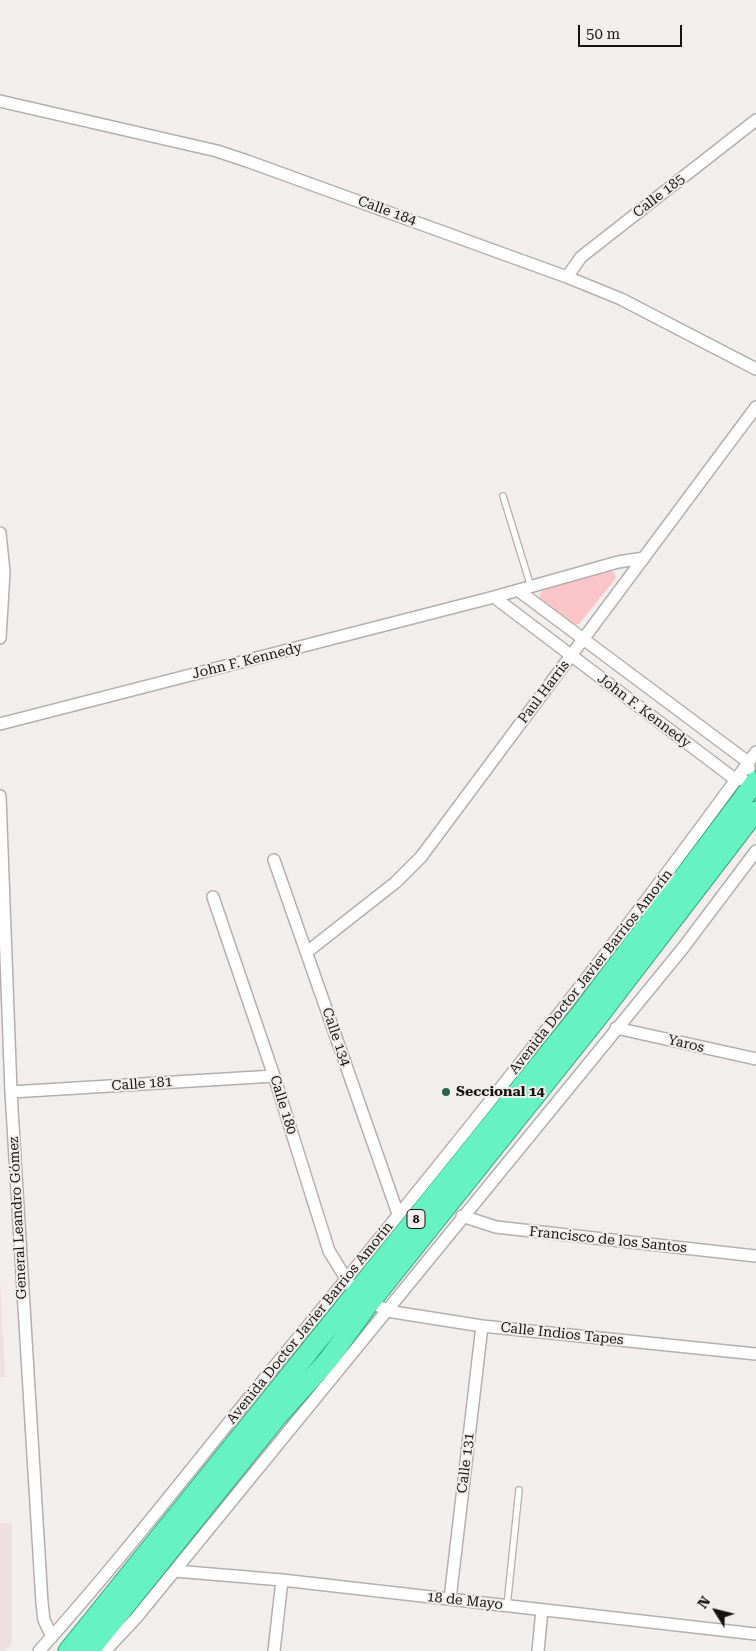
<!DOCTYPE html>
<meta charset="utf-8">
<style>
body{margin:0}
#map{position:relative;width:756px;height:1651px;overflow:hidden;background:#f3eeee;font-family:"Roboto Serif",serif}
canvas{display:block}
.north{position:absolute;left:691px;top:1586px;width:50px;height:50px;-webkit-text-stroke:4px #f3eeee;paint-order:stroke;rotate:306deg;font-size:14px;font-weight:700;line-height:20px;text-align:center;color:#151313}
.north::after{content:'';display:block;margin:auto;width:18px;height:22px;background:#151313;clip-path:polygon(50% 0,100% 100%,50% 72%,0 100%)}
.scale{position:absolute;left:578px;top:25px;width:104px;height:22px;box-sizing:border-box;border:2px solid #151313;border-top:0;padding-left:6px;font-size:15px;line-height:18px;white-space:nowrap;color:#151313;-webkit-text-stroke:4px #f3eeee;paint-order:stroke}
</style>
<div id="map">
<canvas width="756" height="1651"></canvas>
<div class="north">N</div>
<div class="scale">50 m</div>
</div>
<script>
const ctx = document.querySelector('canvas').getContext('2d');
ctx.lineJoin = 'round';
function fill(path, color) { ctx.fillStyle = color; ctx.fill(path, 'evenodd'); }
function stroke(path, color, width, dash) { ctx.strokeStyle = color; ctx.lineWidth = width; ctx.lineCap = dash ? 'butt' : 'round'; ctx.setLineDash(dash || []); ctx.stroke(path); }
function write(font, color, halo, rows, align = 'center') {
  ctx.font = font + ' "Roboto Serif",serif'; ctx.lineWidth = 4; ctx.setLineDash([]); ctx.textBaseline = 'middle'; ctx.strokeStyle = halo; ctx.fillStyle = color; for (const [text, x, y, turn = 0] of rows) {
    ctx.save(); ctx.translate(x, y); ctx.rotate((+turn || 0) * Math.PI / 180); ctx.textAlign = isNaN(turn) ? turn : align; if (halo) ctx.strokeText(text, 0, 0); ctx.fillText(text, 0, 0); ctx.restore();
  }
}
const built = new Path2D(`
 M 0,1276 L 5,1377 L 0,1377 Z
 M 0,1523 L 12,1523 L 12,1644 L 5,1651 L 0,1651 Z`);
const green = new Path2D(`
 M 609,570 L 614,573 L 616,578 L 579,624 L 573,625 L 540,600 L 540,594 L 545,588 Z`);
const service = new Path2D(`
 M 503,496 L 531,587
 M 507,1606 L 519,1490`);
const minor = new Path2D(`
 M 0,101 L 217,151 L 247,161 L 567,277 L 621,299 L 756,369
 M 567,277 L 581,257 L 756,120
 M 0,533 L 4,572 L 0,638
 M 519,591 L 748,762 L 749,769
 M 494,597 L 736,780 L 743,779
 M 0,724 L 494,597 L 618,562 L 644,558
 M 0,796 L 11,1092 L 42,1603 L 44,1620 L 52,1637
 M 274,860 L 398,1214
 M 213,897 L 274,1076 L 329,1251 L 350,1285
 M 307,952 L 396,882 L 421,857 L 756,407
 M 616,1028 L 756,1059
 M 11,1092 L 274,1076
 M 462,1216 L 496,1227 L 756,1256
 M 366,1298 L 387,1311 L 482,1326 L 756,1354
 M 175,1571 L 282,1580 L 756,1634
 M 450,1599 L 482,1326
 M 39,1651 C 123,1558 199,1458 279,1361 C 443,1162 605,961 756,752
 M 105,1651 L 136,1618 L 683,948 L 756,851
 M 274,1651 L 282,1580
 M 538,1651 L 542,1610`);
const trunk = new Path2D(`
 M 68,1651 L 581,1013 L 756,781
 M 89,1651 L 277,1417 L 328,1360 L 371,1301 L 595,1021 L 756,811`);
const markers = [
 [446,1092,5,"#2a654e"]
];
const shields = [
 [416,1219,18]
];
const shieldNames = [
 ["8",416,1219]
];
const streetNames = [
 ["Calle 185",659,196,-38],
 ["Calle 184",387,211,20],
 ["John F. Kennedy",247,661,-14],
 ["Paul Harris",544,692,-53],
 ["John F. Kennedy",644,711,37],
 ["Avenida Doctor Javier Barrios Amorín",591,972,-52],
 ["Calle 134",336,1037,71],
 ["Yaros",686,1044,13],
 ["Calle 181",142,1084,-4],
 ["Calle 180",283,1105,73],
 ["General Leandro Gómez",18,1218,-93],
 ["Francisco de los Santos",608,1240,6],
 ["Avenida Doctor Javier Barrios Amorín",310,1323,-51],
 ["Calle Indios Tapes",562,1334,6],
 ["Calle 131",466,1463,-83],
 ["18 de Mayo",465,1601,6]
];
const poiNames = [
 ["Seccional 14",456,1092]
];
fill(built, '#eee0e0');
fill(green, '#fbc5c8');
stroke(service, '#b4afaf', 8);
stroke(minor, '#b4afaf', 14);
stroke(trunk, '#31a27c', 21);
stroke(service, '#fff', 5.5);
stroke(minor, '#fff', 11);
stroke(trunk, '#66f2c3', 19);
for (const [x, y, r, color] of markers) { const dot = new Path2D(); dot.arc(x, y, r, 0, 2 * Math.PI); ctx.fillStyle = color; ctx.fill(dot); stroke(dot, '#f3eeee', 2); }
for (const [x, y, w] of shields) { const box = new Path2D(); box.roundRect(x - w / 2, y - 9.5, w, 19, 4); ctx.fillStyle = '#f3eeee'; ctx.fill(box); stroke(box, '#151313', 1); }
write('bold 12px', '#151313', null, shieldNames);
write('14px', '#151313', '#f3eeee', streetNames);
write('bold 14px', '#151313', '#f3eeee', poiNames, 'left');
</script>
